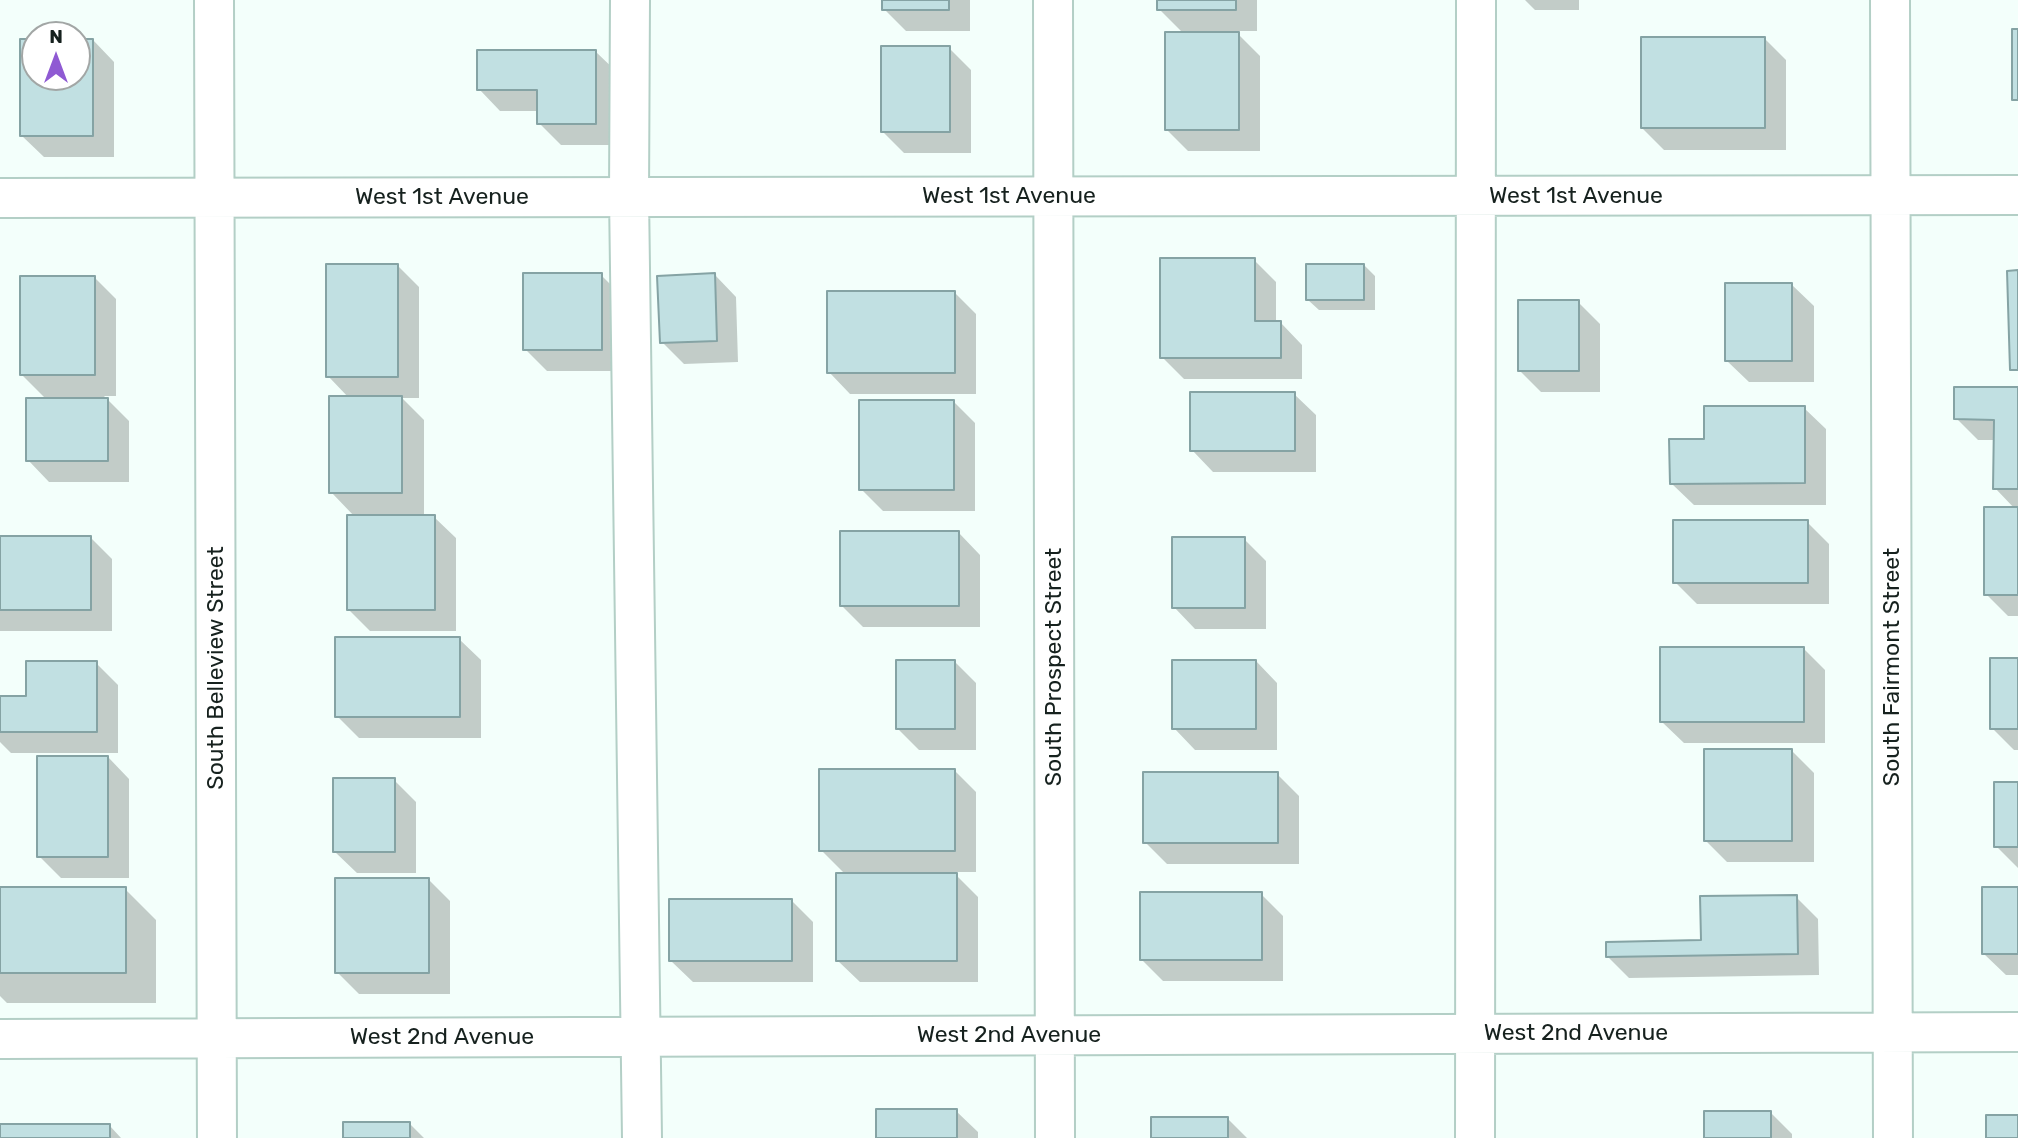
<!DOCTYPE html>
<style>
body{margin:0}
#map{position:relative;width:2018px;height:1138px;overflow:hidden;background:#f3fffb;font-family:Rubik,sans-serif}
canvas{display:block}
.north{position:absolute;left:21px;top:21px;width:70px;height:70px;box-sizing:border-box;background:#fff;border:2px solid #a2a6a5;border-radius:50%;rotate:0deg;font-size:19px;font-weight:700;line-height:28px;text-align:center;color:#16211e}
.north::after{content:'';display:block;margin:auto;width:24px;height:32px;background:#8f5ad3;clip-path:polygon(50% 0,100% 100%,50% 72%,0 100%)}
</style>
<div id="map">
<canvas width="2018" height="1138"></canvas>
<div class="north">N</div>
</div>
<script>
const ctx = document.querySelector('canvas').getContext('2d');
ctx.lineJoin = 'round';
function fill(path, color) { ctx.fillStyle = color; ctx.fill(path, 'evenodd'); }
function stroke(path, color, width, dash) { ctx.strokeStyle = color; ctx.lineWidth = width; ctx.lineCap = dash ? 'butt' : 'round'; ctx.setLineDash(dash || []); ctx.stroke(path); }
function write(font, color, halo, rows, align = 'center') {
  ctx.font = font + ' Rubik,sans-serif'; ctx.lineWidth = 6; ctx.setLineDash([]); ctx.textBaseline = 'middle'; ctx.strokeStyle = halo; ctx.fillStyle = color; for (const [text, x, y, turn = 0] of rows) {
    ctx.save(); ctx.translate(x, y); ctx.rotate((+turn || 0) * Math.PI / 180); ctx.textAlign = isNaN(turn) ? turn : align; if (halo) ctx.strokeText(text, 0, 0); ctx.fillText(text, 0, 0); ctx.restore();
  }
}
const shadow = new Path2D(`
 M 884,0 L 970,0 L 970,31 L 906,31 L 884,9 Z
 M 1159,0 L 1257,0 L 1257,31 L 1235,31 L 1260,56 L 1260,151 L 1188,151 L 1166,129 L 1184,34 L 1159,9 Z
 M 1525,0 L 1579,0 L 1579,10 L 1535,10 Z
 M 1765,39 L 1786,60 L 1786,150 L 1664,150 L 1642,128 Z
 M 35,40 L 35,77 L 77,77 L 77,40 L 93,40 L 114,62 L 114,157 L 44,157 L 22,136 Z
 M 949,48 L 971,70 L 971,153 L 904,153 L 882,131 Z
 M 596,52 L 618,73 L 618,145 L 561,145 L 539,123 L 539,111 L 500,111 L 479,89 Z
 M 1254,260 L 1276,282 L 1276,323 L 1281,323 L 1302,345 L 1302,379 L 1184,379 L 1162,357 Z
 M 397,265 L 419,287 L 419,398 L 402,398 L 424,420 L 424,517 L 434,517 L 456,538 L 456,631 L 370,631 L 348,609 L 355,517 L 331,492 L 349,398 L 328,376 Z
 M 1364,265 L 1375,276 L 1375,310 L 1319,310 L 1308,300 Z
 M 601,275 L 623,297 L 623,371 L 547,371 L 525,349 Z
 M 715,275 L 736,297 L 738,362 L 684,364 L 662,342 Z
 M 95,278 L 116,299 L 116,396 L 104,396 L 129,421 L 129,482 L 49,482 L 28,460 L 47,400 L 22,375 Z
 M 1792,285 L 1814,306 L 1814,382 L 1749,382 L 1727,361 Z
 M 954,292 L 976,314 L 976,394 L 850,394 L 829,372 Z
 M 1578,302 L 1600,324 L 1600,392 L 1541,392 L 1519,370 Z
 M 2018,389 L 2018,616 L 2008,616 L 1986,594 L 2015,509 L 1995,488 L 1995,440 L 1978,440 L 1956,418 Z
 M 1294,394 L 1316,415 L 1316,472 L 1213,472 L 1192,450 Z
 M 953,401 L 975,423 L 975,511 L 883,511 L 861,489 Z
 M 1804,408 L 1826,429 L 1826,505 L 1694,505 L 1672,484 L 1706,441 Z
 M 1807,522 L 1829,544 L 1829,604 L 1697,604 L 1675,582 Z
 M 959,533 L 980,555 L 980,627 L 863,627 L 842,606 Z
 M 0,537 L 90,537 L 112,559 L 112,631 L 0,631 Z
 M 1244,539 L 1266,561 L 1266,629 L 1195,629 L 1174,607 Z
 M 459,639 L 481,660 L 481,738 L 359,738 L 337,716 Z
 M 1803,648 L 1825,670 L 1825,743 L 1684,743 L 1662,722 Z
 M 2018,660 L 2018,750 L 2014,750 L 1992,728 Z
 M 954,661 L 976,683 L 976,750 L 919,750 L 897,728 Z
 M 1256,661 L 1277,683 L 1277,750 L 1195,750 L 1174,728 Z
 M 96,663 L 118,685 L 118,753 L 11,753 L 0,742 L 0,698 L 28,698 Z
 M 1792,751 L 1814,773 L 1814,862 L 1727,862 L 1705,840 Z
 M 108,757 L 129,779 L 129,878 L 61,878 L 39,856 Z
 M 954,770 L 976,792 L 976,872 L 953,872 L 978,897 L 978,982 L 860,982 L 838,961 L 846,875 L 821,850 Z
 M 1277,774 L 1299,796 L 1299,864 L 1167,864 L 1145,842 Z
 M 394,780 L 416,802 L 416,873 L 357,873 L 335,852 Z
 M 2018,783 L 2018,868 L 1996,846 Z
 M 428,879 L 450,901 L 450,994 L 359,994 L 337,972 Z
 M 0,889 L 125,889 L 156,920 L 156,1003 L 7,1003 L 0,996 Z
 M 2018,889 L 2018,975 L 2006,975 L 1984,954 Z
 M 1261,894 L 1283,916 L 1283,981 L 1163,981 L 1141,959 Z
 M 1796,897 L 1818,919 L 1819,975 L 1629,978 L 1607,956 L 1703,942 Z
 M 791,900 L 813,922 L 813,982 L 693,982 L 671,961 Z
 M 956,1111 L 978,1132 L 978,1138 L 878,1138 Z
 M 1770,1112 L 1792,1134 L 1792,1138 L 1705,1138 Z
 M 1227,1118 L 1247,1138 L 1153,1138 Z
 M 410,1124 L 424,1138 L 345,1138 Z
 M 110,1126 L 121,1138 L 1,1138 Z`);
const building = new Path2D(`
 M 882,0 L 949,0 L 949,10 L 882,10 Z
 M 1157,0 L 1236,0 L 1236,10 L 1157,10 Z
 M 2012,29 L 2018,29 L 2018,100 L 2012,100 Z
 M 1165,32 L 1239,32 L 1239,130 L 1165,130 Z
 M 1641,37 L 1765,37 L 1765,128 L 1641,128 Z
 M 20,39 L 35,39 L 35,77 L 77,77 L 77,39 L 93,39 L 93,136 L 20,136 Z
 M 881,46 L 950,46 L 950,132 L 881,132 Z
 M 477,50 L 596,50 L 596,124 L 537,124 L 537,90 L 477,90 Z
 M 1160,258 L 1255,258 L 1255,321 L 1281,321 L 1281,358 L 1160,358 Z
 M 326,264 L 398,264 L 398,377 L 326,377 Z
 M 1306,264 L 1364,264 L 1364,300 L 1306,300 Z
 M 2018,270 L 2018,370 L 2010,370 L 2007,271 Z
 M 523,273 L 602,273 L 602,350 L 523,350 Z
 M 715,273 L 717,341 L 660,343 L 657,276 Z
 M 20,276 L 95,276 L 95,375 L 20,375 Z
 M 1725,283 L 1792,283 L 1792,361 L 1725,361 Z
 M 827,291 L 955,291 L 955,373 L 827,373 Z
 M 1518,300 L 1579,300 L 1579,371 L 1518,371 Z
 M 1954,387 L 2018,387 L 2018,489 L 1993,489 L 1994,420 L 1954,419 Z
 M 1190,392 L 1295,392 L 1295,451 L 1190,451 Z
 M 329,396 L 402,396 L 402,493 L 329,493 Z
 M 26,398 L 108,398 L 108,461 L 26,461 Z
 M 859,400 L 954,400 L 954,490 L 859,490 Z
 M 1704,406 L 1805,406 L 1805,483 L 1670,484 L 1669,439 L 1704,439 Z
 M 1984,507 L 2018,507 L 2018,595 L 1984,595 Z
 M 347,515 L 435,515 L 435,610 L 347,610 Z
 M 1673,520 L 1808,520 L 1808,583 L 1673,583 Z
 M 840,531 L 959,531 L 959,606 L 840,606 Z
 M 0,536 L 91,536 L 91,610 L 0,610 Z
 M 1172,537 L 1245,537 L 1245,608 L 1172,608 Z
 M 335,637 L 460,637 L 460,717 L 335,717 Z
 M 1660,647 L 1804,647 L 1804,722 L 1660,722 Z
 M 1990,658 L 2018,658 L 2018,729 L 1990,729 Z
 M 896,660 L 955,660 L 955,729 L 896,729 Z
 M 1172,660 L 1256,660 L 1256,729 L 1172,729 Z
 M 26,661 L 97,661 L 97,732 L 0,732 L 0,696 L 26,696 Z
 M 1704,749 L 1792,749 L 1792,841 L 1704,841 Z
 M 37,756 L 108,756 L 108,857 L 37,857 Z
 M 819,769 L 955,769 L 955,851 L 819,851 Z
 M 1143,772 L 1278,772 L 1278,843 L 1143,843 Z
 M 333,778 L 395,778 L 395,852 L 333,852 Z
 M 1994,782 L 2018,782 L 2018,847 L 1994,847 Z
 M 836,873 L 957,873 L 957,961 L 836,961 Z
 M 335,878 L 429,878 L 429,973 L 335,973 Z
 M 0,887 L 126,887 L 126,973 L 0,973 Z
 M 1982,887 L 2018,887 L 2018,954 L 1982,954 Z
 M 1140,892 L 1262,892 L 1262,960 L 1140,960 Z
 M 1797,895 L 1798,954 L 1606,957 L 1606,942 L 1701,940 L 1700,896 Z
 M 669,899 L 792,899 L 792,961 L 669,961 Z
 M 876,1109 L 957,1109 L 957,1138 L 876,1138 Z
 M 1704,1111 L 1771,1111 L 1771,1138 L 1704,1138 Z
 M 1986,1115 L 2018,1115 L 2018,1138 L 1986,1138 Z
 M 1151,1117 L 1228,1117 L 1228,1138 L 1151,1138 Z
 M 343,1122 L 410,1122 L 410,1138 L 343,1138 Z
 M 0,1124 L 110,1124 L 110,1138 L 0,1138 Z`);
const minor = new Path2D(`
 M 214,0 L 217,1138
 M 630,0 L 629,196 L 642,1138
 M 1053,0 L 1055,1138
 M 1890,0 L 1893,1138
 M 0,198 L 2018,195
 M 0,1039 L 2018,1032
 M 1475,1138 L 1476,0`);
const streetNames = [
 ["West 1st Avenue",1009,196],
 ["West 1st Avenue",1576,196],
 ["West 1st Avenue",442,197],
 ["South Prospect Street",1054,667,-90],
 ["South Fairmont Street",1892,667,-90],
 ["South Belleview Street",216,668,-90],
 ["West 2nd Avenue",1576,1033],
 ["West 2nd Avenue",1009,1035],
 ["West 2nd Avenue",442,1037]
];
fill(shadow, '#0003');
fill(building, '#c1e0e2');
stroke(building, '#85a3a4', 2);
stroke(minor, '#b3cfc6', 42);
stroke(minor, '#fff', 38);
write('23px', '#16211e', '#fff', streetNames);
</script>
